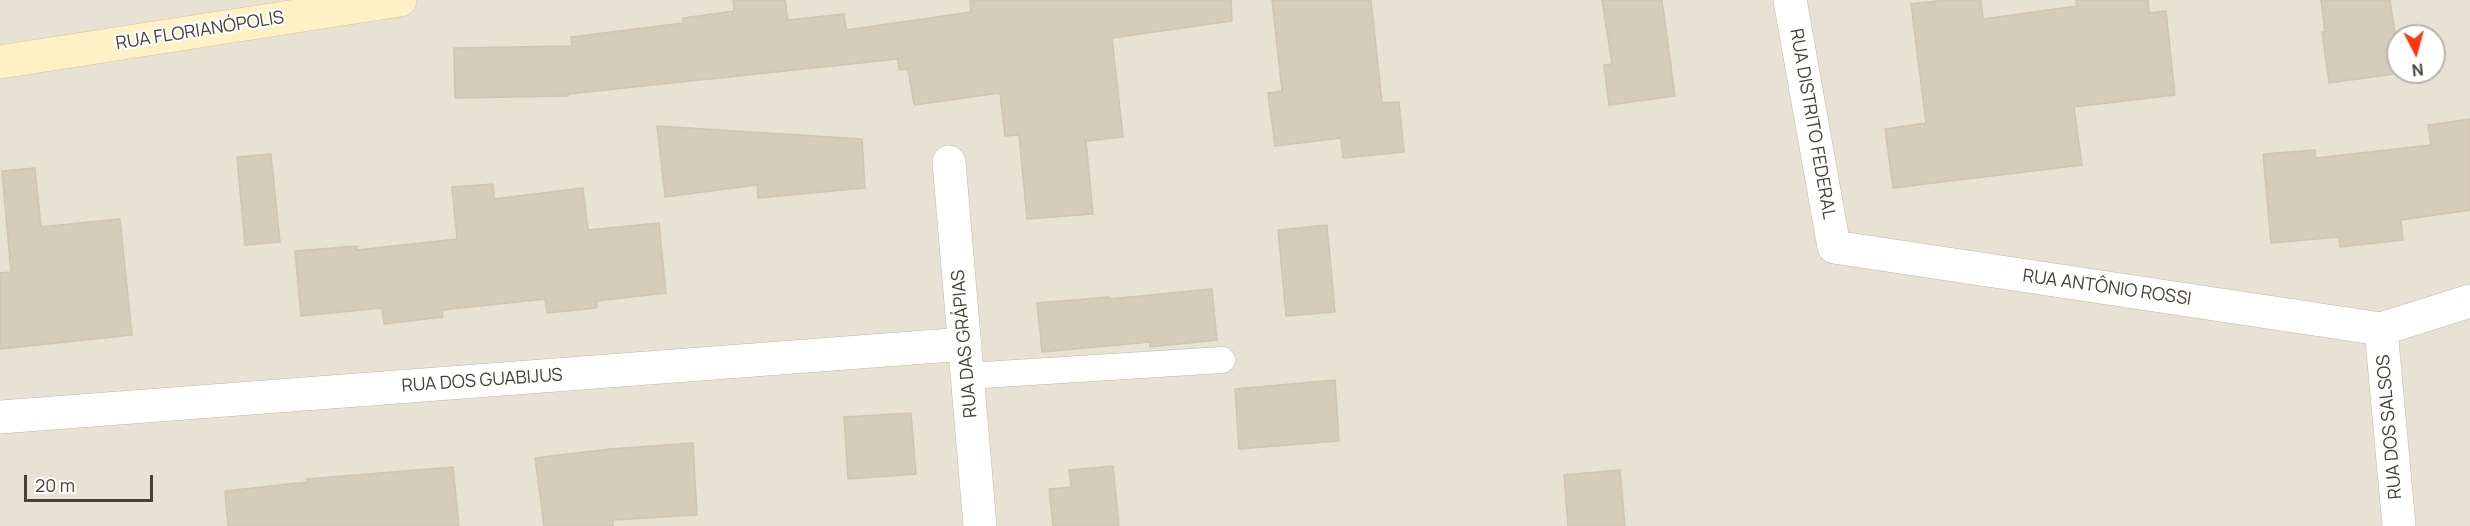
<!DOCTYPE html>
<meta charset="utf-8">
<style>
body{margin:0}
#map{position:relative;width:2470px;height:526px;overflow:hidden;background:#f4f0e6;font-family:Manrope,sans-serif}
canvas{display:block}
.north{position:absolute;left:2386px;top:24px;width:60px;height:60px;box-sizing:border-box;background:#fff;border:2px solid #b5b3ae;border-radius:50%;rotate:174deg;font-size:16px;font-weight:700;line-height:24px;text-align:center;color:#474035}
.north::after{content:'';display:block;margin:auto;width:21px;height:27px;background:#ff3612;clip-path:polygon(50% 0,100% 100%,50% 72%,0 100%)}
.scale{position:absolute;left:24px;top:475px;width:129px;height:27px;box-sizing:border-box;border:3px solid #474035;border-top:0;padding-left:8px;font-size:18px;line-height:21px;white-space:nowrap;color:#474035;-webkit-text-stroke:4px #fff;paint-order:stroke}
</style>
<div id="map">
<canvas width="2470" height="526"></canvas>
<div class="north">N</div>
<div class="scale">20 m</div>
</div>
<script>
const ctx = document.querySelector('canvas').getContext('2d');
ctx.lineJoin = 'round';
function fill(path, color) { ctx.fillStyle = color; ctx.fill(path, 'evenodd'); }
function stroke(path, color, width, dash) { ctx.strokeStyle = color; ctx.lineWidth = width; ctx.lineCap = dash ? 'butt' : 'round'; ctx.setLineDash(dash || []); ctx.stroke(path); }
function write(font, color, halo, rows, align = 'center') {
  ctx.font = font + ' Manrope,sans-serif'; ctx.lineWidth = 4.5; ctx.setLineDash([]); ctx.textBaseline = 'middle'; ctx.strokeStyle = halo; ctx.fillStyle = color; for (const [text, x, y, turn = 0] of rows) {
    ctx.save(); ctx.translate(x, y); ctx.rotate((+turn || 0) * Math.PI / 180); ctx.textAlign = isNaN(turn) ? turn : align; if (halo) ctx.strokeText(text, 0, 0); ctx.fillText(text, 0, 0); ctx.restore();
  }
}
const residential = new Path2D(`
 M 0,0 L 2470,0 L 2470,526 L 0,526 ZM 2398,36 L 2434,36 L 2434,72 L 2398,72 Z`);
const building = new Path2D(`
 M 733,0 L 785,0 L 788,20 L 844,14 L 846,30 L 971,12 L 970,0 L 1231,0 L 1232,21 L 1112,38 L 1123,137 L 1086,141 L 1093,214 L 1027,219 L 1019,135 L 1005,136 L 1000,93 L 914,105 L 908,69 L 899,70 L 898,59 L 568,94 L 568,96 L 455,98 L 454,48 L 572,46 L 571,37 L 683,23 L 683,18 L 734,11 Z
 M 1272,0 L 1371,0 L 1382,103 L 1399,102 L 1404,152 L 1343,158 L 1341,138 L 1275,146 L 1268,93 L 1282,91 Z
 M 1602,0 L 1662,0 L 1675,96 L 1609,105 L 1604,65 L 1612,64 Z
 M 1946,0 L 1981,0 L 1983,19 L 2077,6 L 2076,0 L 2148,0 L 2149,13 L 2166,11 L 2175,95 L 2074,107 L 2082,165 L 1893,188 L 1885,129 L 1926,123 L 1911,4 Z
 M 2321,0 L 2390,0 L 2398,53 L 2398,72 L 2401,73 L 2329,83 L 2322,32 L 2325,32 Z
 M 2470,119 L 2470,210 L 2401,220 L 2403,240 L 2340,247 L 2339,237 L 2271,243 L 2263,154 L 2315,150 L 2316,158 L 2431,145 L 2428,125 Z
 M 657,126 L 862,139 L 865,188 L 758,198 L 757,185 L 665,197 Z
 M 271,154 L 280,242 L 245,245 L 237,157 Z
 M 35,168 L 41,227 L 120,219 L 132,335 L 0,349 L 0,273 L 11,272 L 2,171 Z
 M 493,184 L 494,199 L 583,188 L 588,230 L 659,223 L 666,293 L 596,301 L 597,308 L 547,313 L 545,299 L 442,310 L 443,317 L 384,324 L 382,308 L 301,316 L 295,251 L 357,246 L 357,250 L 457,239 L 452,187 Z
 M 1327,225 L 1335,312 L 1286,316 L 1278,230 Z
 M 1212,289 L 1217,340 L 1150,347 L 1150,342 L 1042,352 L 1037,303 L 1109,297 L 1109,299 Z
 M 1335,380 L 1339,441 L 1239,449 L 1235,389 Z
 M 911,413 L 916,474 L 848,479 L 844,417 Z
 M 693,443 L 697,515 L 613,520 L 613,526 L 544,526 L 535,458 L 610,449 Z
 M 1113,466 L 1119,526 L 1053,526 L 1049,489 L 1071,487 L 1069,470 Z
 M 453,467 L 459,526 L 228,526 L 225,491 L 307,482 L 307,479 Z
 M 1620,470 L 1625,526 L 1568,526 L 1564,475 Z`);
const lane = new Path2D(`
 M 967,376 L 1222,360`);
const street = new Path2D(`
 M 1790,0 L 1834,247 L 2381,329 L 2470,301
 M 949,162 L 980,526
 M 2381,329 L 2399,526
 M 0,417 L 965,344`);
const secondary = new Path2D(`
 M 0,62 L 400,0`);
const streetNames = [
 ["RUA FLORIANÓPOLIS",200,31,-9],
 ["RUA DISTRITO FEDERAL",1812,124,80],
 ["RUA ANTÔNIO ROSSI",2107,288,8],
 ["RUA DAS GRÁPIAS",965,344,-95],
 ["RUA DOS GUABIJUS",482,381,-4],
 ["RUA DOS SALSOS",2390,427,-95]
];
fill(residential, '#e8e2d4');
fill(building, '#d6ccbb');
stroke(building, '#d2c4ae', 1.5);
stroke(lane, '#c0b8a8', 27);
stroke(street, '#c0b8a8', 34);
stroke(secondary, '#d7c493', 34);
stroke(lane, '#fff', 26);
stroke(street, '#fff', 33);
stroke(secondary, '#fff1c5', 33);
write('18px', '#474035', '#fff', streetNames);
</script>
